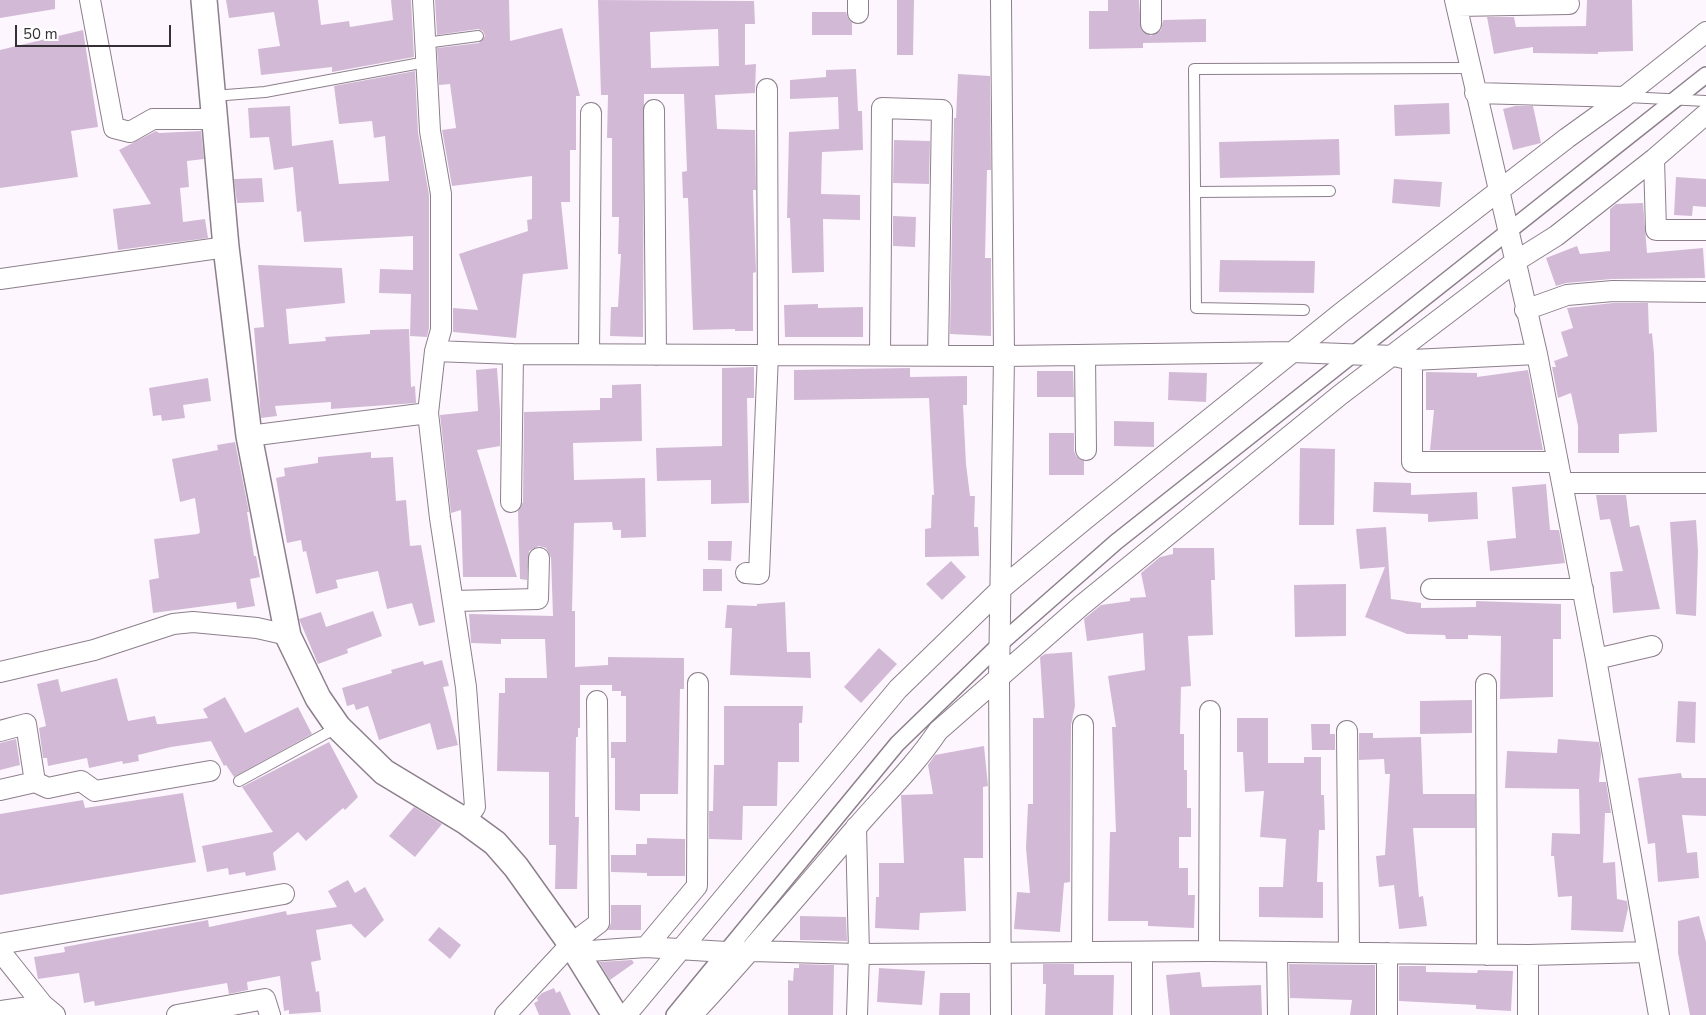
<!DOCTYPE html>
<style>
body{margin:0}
#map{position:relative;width:1706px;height:1015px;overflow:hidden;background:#fef6fe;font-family:"Nunito Sans",sans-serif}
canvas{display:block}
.scale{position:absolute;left:15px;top:25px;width:156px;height:22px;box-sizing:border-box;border:2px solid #353035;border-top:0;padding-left:6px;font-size:15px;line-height:18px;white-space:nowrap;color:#353035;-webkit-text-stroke:4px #fff;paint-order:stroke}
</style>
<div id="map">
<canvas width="1706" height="1015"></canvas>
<div class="scale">50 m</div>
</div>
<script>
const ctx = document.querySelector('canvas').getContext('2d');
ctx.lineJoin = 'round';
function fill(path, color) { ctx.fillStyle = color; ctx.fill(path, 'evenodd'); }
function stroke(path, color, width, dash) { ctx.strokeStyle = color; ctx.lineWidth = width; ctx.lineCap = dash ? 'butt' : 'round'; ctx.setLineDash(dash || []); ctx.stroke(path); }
const building = new Path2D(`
 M 0,0 L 55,0 L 55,9 L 0,18 Z
 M 226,0 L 318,0 L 321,25 L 349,21 L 350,27 L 393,20 L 391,0 L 411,0 L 414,57 L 332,72 L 332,67 L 261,75 L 258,49 L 280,46 L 274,12 L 229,18 Z
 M 435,0 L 509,0 L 510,41 L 562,28 L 580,96 L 576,96 L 576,150 L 570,150 L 570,202 L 561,202 L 568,269 L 523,274 L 516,338 L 453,332 L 453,308 L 478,310 L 459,254 L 528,231 L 527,220 L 532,219 L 532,176 L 452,186 L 442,130 L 456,128 L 450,84 L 439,85 L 437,48 L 479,43 L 485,36 L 483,31 L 478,29 L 437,35 Z
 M 598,0 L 754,1 L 755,24 L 745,24 L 745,65 L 756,64 L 755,93 L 715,95 L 717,129 L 755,130 L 756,190 L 753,190 L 756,272 L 753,273 L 753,331 L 735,331 L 735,329 L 693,330 L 688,198 L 683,198 L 682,172 L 687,171 L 684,94 L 644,94 L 643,337 L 610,336 L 611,307 L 618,307 L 621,254 L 618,254 L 619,217 L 612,217 L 612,138 L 607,138 L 608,95 L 601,95 ZM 718,29 L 719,66 L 651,68 L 650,32 Z
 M 897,0 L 914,0 L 913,55 L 897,55 Z
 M 1108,0 L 1139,0 L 1141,29 L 1151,36 L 1161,30 L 1163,20 L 1206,19 L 1206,42 L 1143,43 L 1143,48 L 1089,49 L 1089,11 L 1108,11 Z
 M 1587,0 L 1632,0 L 1633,51 L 1598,52 L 1598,54 L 1533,53 L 1533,47 L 1494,54 L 1487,17 L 1514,17 L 1516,27 L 1586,26 Z
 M 812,12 L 846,12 L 848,18 L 852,23 L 852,35 L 812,35 Z
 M 83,30 L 98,127 L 71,131 L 78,177 L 0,188 L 0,50 Z
 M 856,69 L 858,111 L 862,111 L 863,150 L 822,152 L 821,194 L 860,195 L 860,220 L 823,219 L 824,272 L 792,273 L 790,218 L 787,218 L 789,132 L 839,129 L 838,97 L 790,99 L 790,80 L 826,77 L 826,70 Z
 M 415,71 L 418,132 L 429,195 L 429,328 L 427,337 L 410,336 L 411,294 L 379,293 L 380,269 L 413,270 L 413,236 L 304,242 L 301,211 L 297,212 L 293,167 L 274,170 L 269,137 L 250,138 L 248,108 L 290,106 L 292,146 L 333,140 L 339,184 L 389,181 L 385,136 L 374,138 L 372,121 L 339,124 L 334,86 Z
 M 958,74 L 990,76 L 991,170 L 987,170 L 985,258 L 991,258 L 991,336 L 950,334 L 954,118 L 956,118 Z
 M 1449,103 L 1450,134 L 1395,136 L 1394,105 Z
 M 1515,106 L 1533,106 L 1541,143 L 1513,150 L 1503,109 Z
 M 156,131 L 159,133 L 201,131 L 204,159 L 187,161 L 189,187 L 180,188 L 183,222 L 205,219 L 208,238 L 118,250 L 113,209 L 151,204 L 119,150 Z
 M 1339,139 L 1340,175 L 1220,178 L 1219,142 Z
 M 894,140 L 930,141 L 929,184 L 893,183 Z
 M 1676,177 L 1706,179 L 1706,207 L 1693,206 L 1692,216 L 1674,215 Z
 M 262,178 L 264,202 L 237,203 L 234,179 Z
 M 1394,179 L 1442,182 L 1440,207 L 1392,203 Z
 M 1643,203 L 1647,253 L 1703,248 L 1705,278 L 1612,279 L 1566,283 L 1556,286 L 1546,258 L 1577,246 L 1580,254 L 1610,251 L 1610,209 L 1616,204 Z
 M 893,216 L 916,217 L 915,247 L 893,246 Z
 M 1220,260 L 1315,261 L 1314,293 L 1219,292 Z
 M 258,265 L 342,268 L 345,303 L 286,309 L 289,344 L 326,341 L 325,337 L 370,334 L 370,330 L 409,329 L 411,387 L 415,386 L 416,403 L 331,409 L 331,402 L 275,406 L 277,416 L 261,418 L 254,328 L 264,327 Z
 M 1613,303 L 1648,303 L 1649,334 L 1652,333 L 1654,354 L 1657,432 L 1619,434 L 1619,453 L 1578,453 L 1578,426 L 1571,393 L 1558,398 L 1552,367 L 1556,367 L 1554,361 L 1568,356 L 1561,332 L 1573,328 L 1567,308 Z
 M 818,304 L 818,308 L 863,307 L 863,337 L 785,337 L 784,305 Z
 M 754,367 L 754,398 L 747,398 L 749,503 L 711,504 L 711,480 L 657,481 L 656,448 L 722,446 L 722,368 Z
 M 497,368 L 500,410 L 500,446 L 477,450 L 517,577 L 463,577 L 461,510 L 451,513 L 440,415 L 478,411 L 476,370 Z
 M 910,368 L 910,377 L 967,376 L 967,405 L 963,405 L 966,464 L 970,496 L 975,496 L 974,527 L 978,527 L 979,556 L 925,557 L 925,529 L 931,528 L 932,495 L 934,495 L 929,398 L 794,400 L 794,370 Z
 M 1528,370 L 1543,450 L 1430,450 L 1434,410 L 1426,410 L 1426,372 L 1477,373 L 1477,377 Z
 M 1037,371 L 1073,371 L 1074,397 L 1037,397 Z
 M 1169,372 L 1207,373 L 1206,402 L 1168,400 Z
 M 208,378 L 211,401 L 183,405 L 185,418 L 162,421 L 161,415 L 153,416 L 149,388 Z
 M 641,384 L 642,441 L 573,443 L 574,480 L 645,478 L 646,537 L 621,538 L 621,530 L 613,530 L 612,522 L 574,523 L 572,611 L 575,611 L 575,667 L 608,665 L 608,657 L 684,658 L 684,689 L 680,689 L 678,794 L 640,794 L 640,811 L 615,810 L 615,758 L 611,758 L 611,742 L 626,742 L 626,696 L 621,696 L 621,691 L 612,691 L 612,685 L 580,685 L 580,728 L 578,728 L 578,737 L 576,737 L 575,817 L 579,817 L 577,889 L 555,889 L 556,845 L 549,845 L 549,772 L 497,771 L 499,693 L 505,693 L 505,678 L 547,678 L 545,639 L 501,639 L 501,644 L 471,643 L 469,614 L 553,616 L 551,558 L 546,548 L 539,546 L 529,551 L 527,580 L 520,579 L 518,511 L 523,502 L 524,412 L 600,410 L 600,398 L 612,398 L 612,385 Z
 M 1114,421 L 1154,422 L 1154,447 L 1114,446 Z
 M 1049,433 L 1074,433 L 1074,451 L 1076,456 L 1084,461 L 1084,475 L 1049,475 Z
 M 235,442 L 249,512 L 247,512 L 254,556 L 256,556 L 260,577 L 250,579 L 255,606 L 237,609 L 236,602 L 153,613 L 149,580 L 159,578 L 154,539 L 198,534 L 200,532 L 195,498 L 180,502 L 172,459 L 218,450 L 217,445 Z
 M 1300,448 L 1335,449 L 1334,525 L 1299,525 Z
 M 371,452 L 371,458 L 393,457 L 396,501 L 406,500 L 410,546 L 421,545 L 435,622 L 419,626 L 412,603 L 387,609 L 378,571 L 336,580 L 338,588 L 316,594 L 306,551 L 303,552 L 301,540 L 287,543 L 276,478 L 285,476 L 284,468 L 318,463 L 318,457 Z
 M 1374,482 L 1411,483 L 1411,495 L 1477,492 L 1478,519 L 1428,522 L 1428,514 L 1373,512 Z
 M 1546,484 L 1550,530 L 1559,530 L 1565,563 L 1490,571 L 1487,541 L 1516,538 L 1512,487 Z
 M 1596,495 L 1626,495 L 1630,527 L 1639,525 L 1660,609 L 1613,613 L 1610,572 L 1623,571 L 1610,519 L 1600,520 Z
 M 1696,520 L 1698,551 L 1696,616 L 1676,614 L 1670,522 Z
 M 1386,527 L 1391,599 L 1421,603 L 1421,608 L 1476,607 L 1476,601 L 1561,604 L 1561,639 L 1553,639 L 1553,697 L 1500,699 L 1501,636 L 1468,635 L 1468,639 L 1446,639 L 1445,635 L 1407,634 L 1365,617 L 1385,567 L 1360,569 L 1356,529 Z
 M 708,541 L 732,541 L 731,561 L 708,560 Z
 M 1173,548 L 1214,548 L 1215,580 L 1211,580 L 1213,635 L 1188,636 L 1191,686 L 1181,687 L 1180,734 L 1184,734 L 1184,770 L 1187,770 L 1187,808 L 1191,808 L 1191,837 L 1179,837 L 1179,868 L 1188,868 L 1188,895 L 1195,895 L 1194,928 L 1148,926 L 1148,921 L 1108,921 L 1110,832 L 1116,832 L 1112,727 L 1116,727 L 1108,676 L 1145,670 L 1143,633 L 1087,641 L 1084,619 L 1101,605 L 1130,601 L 1130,598 L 1146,597 L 1141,573 L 1160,557 L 1173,554 Z
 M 951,561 L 966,577 L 942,600 L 926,584 Z
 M 703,569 L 722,569 L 722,591 L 703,591 Z
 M 1346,584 L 1346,636 L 1295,637 L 1294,585 Z
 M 785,602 L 787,652 L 810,652 L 811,678 L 730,675 L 732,628 L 725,628 L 727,605 L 757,606 L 757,604 Z
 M 373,611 L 382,636 L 347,649 L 348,653 L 318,664 L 299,619 L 321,612 L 326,627 Z
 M 879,648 L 897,664 L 861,703 L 844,687 Z
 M 1072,652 L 1075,706 L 1071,725 L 1070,882 L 1064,883 L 1060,932 L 1014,929 L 1017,892 L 1030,893 L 1026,848 L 1028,804 L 1033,804 L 1033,718 L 1044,718 L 1040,657 L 1045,654 Z
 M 442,660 L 449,686 L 443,687 L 458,745 L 437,750 L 430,723 L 379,740 L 368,706 L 356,710 L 354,704 L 347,706 L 342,688 L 392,673 L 391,670 L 423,661 L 424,665 Z
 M 117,678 L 128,721 L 155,716 L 157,724 L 161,724 L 208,718 L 203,709 L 225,697 L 245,733 L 298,707 L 312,734 L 234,777 L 226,765 L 224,766 L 211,741 L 171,747 L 138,755 L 139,761 L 123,764 L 122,761 L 89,768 L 87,758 L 48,766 L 47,758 L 43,758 L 39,728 L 46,726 L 37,684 L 58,679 L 61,692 Z
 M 1472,700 L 1472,733 L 1420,734 L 1420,701 Z
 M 1678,701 L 1696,702 L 1695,743 L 1676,742 Z
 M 724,706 L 803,706 L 802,723 L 799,723 L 799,762 L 778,762 L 777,806 L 743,806 L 742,840 L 709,839 L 709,811 L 713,811 L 714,765 L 724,765 Z
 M 1237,718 L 1268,718 L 1268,763 L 1304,763 L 1304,757 L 1321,757 L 1321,795 L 1324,795 L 1325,830 L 1319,830 L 1317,882 L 1323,882 L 1323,918 L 1259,917 L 1259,887 L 1283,887 L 1286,839 L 1260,837 L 1264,791 L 1245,792 L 1243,752 L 1237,752 Z
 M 1311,724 L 1330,724 L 1330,734 L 1335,734 L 1335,750 L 1312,750 Z
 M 1359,733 L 1373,733 L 1373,738 L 1421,737 L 1423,794 L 1475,794 L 1475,828 L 1413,828 L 1419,897 L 1423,896 L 1427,926 L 1399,929 L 1394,885 L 1379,887 L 1376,856 L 1385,855 L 1390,774 L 1385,774 L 1384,759 L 1359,760 Z
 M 16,739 L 20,765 L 0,770 L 0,743 Z
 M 1558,739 L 1599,742 L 1601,754 L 1599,782 L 1606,782 L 1611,813 L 1605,813 L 1603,863 L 1615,862 L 1617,899 L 1627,901 L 1628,908 L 1623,932 L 1571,930 L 1572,896 L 1558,897 L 1554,856 L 1551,856 L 1552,833 L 1580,834 L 1579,789 L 1505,788 L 1507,751 L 1557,753 Z
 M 329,742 L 358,797 L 345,810 L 343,808 L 306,841 L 298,832 L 273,853 L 276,870 L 246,876 L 245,872 L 229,875 L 228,868 L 207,872 L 202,846 L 273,832 L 242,787 Z
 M 984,746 L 988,786 L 983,787 L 983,858 L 964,858 L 966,911 L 920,913 L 919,930 L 875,928 L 876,897 L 879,897 L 879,863 L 904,863 L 901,795 L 933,794 L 928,765 L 935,755 Z
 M 1681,773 L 1682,778 L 1706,778 L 1706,816 L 1682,815 L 1687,853 L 1697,852 L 1699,878 L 1658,882 L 1655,843 L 1648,844 L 1638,778 Z
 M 183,793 L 196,862 L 0,895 L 0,814 L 83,800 L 85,808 Z
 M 414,807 L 442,824 L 415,857 L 389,836 Z
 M 647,838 L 685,839 L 685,876 L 647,876 L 647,873 L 611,872 L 611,855 L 636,855 L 636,844 L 647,844 Z
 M 348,880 L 355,893 L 365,887 L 384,920 L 365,938 L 351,924 L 316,930 L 321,960 L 311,962 L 316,992 L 319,991 L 321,1012 L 289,1014 L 289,1010 L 284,1011 L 280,976 L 247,982 L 248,990 L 229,994 L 227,983 L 95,1006 L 94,1001 L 84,1003 L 79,973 L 38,979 L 34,957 L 65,952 L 64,947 L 208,920 L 209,927 L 286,911 L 287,915 L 337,907 L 328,891 Z
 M 611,905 L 641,905 L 641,930 L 608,930 L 611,923 Z
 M 800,916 L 846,917 L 847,941 L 800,940 Z
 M 1699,916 L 1706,942 L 1706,1015 L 1690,1015 L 1678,953 L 1678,921 Z
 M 439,927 L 461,945 L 450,959 L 428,940 Z
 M 632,960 L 634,963 L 610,980 L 599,962 Z
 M 799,964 L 834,965 L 833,1015 L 788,1015 L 788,980 L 793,981 L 794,968 L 799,968 Z
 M 1043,964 L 1074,964 L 1074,975 L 1114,975 L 1113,1015 L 1045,1015 L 1046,984 L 1043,984 Z
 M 1289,964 L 1375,965 L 1375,1015 L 1350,1015 L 1352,1000 L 1290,998 Z
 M 1399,966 L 1426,966 L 1426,972 L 1477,973 L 1478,970 L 1513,971 L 1511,1011 L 1476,1009 L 1476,1005 L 1399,1001 Z
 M 879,968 L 925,971 L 922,1005 L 877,1002 Z
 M 1200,972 L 1202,987 L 1261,985 L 1262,1015 L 1170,1015 L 1166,975 Z
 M 554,988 L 556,993 L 560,991 L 571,1015 L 539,1015 L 534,1003 L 538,1001 L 537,998 L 542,993 Z
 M 940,993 L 970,993 L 970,1015 L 939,1015 Z`);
const service = new Path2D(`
 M 425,43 L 478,36
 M 213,96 L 265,92 L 426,62
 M 1627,97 L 1706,101
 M 1195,192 L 1330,191
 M 1304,310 L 1196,308 L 1194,69 L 1470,68
 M 239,781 L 338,727`);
const pedestrian = new Path2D(`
 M 674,1015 L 897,744 L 1001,643 L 1116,542 L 1706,75`);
const minor = new Path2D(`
 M 90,0 L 114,128 L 130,132 L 153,119 L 214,119
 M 423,0 L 430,131 L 441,194 L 441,330 L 435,351 L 428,413 L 440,518 L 466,687 L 475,807 L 465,821
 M 858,0 L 858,13
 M 1001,0 L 1004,356 L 999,679 L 1001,1015
 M 1455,0 L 1537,354 L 1596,659 L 1659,1015
 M 1457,6 L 1569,4
 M 1151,24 L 1151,0
 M 1475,93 L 1624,97
 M 654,110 L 656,355
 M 1654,159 L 1656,230 L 1706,230
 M 0,279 L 226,247
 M 1525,310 L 1567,295 L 1613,291 L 1706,292
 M 435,351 L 513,354 L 1004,356 L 1292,352 L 1394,356 L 1412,360 L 1537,354
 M 589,354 L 591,113
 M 880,355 L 882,108 L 942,110 L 938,355
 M 1085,355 L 1086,450
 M 1412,360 L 1412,462 L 1558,462
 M 249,436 L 428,413
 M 1562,483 L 1706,483
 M 511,502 L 513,354
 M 746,573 L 759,574 L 768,354 L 767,89
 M 1431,589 L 1583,589
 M 453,601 L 538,599 L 539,558
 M 1596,659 L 1652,646
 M 0,672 L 94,650 L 173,624 L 193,622 L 257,628 L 288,635
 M 1486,684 L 1487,955
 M 0,731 L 26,724 L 35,782
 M 1347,731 L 1349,952
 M 0,790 L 35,782 L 48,788 L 81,781 L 95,791 L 210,771
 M 856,827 L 859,954 L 857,1015
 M 0,944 L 284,894
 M 646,947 L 697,886 L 698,683
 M 0,951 L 43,1005 L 55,1015
 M 1209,951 L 1210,711
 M 576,952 L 646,947 L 726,952 L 752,951 L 859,954 L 1209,951 L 1528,955 L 1648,952
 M 1082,952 L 1083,725
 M 1277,952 L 1278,1015
 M 1387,953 L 1387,1015
 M 1528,955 L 1528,1015
 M 0,1011 L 43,1005
 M 177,1015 L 265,999 L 270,1015
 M 505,1015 L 571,944 L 599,923 L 597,701
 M 626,1015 L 898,689 L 1002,588 L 1084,520 L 1341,313 L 1567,138 L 1624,97 L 1706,32
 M 692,1015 C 748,955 801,892 855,829 C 883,796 914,767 938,731 L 1082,605 L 1340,395 L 1516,261 L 1556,236 L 1654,159 L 1706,114
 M 1142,1015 L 1142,952`);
const tertiary = new Path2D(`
 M 204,0 L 226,247 L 249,436 L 288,636 L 318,698 L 338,727 L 384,772 L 465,821 L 495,843 L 516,867 L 571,944 L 615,1015`);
fill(building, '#d2bad6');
stroke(service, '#8c7f8b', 12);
stroke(pedestrian, '#8c7f8b', 18);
stroke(minor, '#8c7f8b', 22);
stroke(tertiary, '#8c7f8b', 28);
stroke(service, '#fff', 10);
stroke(pedestrian, '#fff', 15);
stroke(minor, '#fff', 20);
stroke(tertiary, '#fff', 25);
</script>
